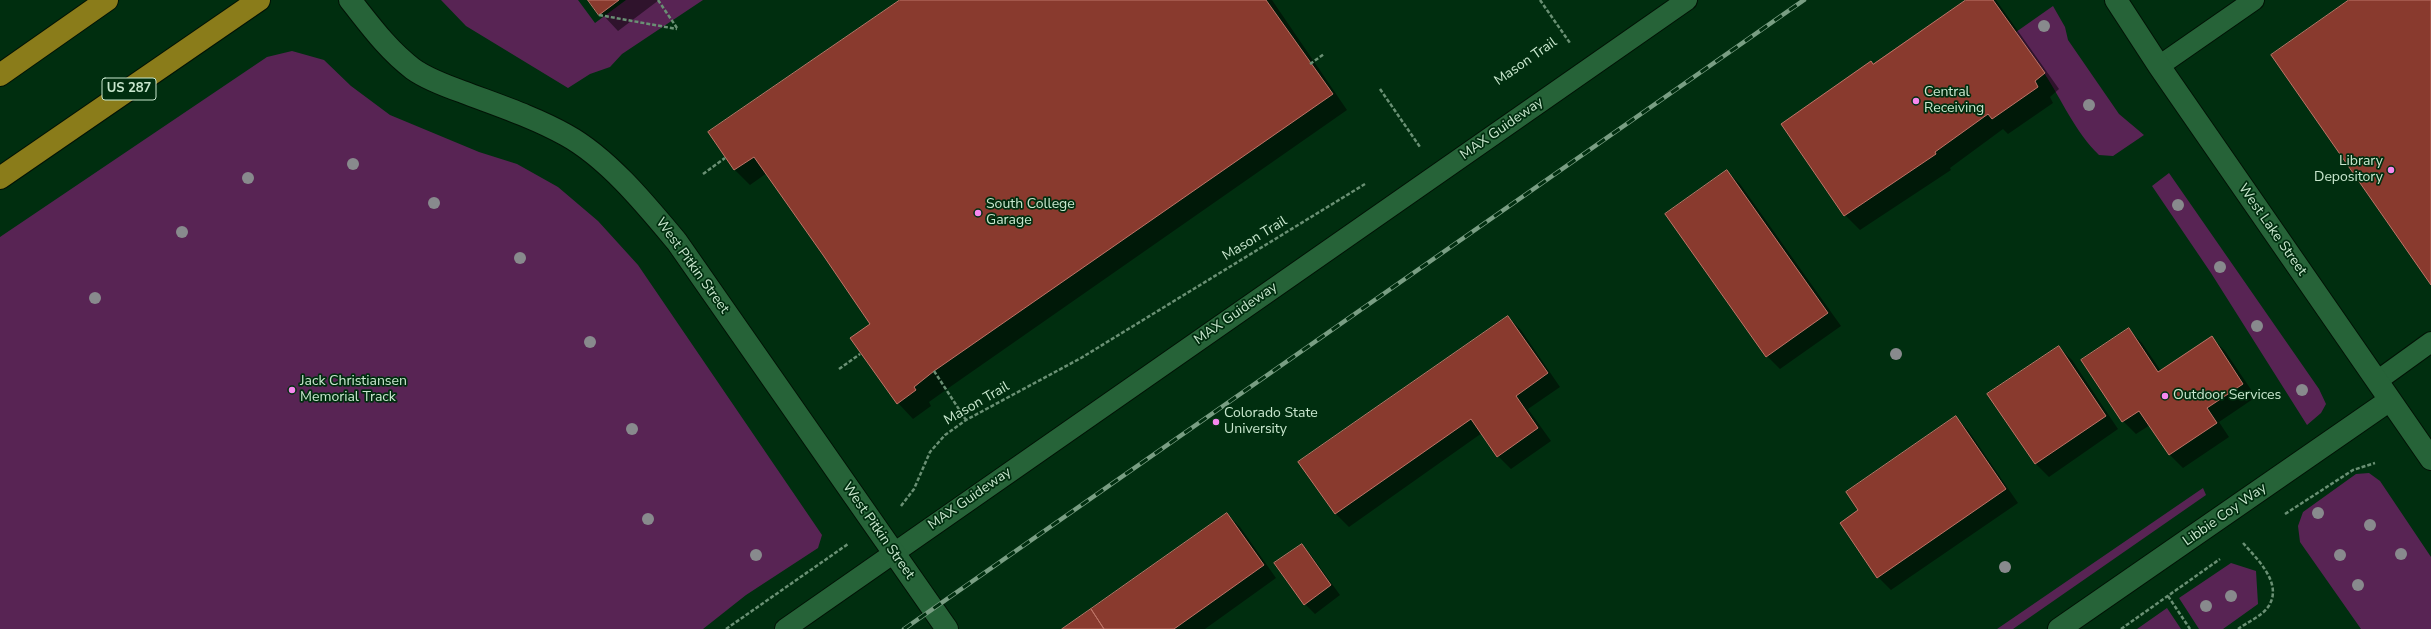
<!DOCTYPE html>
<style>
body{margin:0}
canvas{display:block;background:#002e0f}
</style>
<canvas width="2431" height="629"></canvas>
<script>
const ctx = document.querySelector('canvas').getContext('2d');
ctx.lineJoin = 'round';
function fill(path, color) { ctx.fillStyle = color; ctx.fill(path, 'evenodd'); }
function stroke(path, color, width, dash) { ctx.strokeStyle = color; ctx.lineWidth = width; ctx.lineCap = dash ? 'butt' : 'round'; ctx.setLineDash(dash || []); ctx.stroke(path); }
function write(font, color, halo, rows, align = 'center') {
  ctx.font = font + ' "Nunito Sans",sans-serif'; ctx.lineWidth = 3.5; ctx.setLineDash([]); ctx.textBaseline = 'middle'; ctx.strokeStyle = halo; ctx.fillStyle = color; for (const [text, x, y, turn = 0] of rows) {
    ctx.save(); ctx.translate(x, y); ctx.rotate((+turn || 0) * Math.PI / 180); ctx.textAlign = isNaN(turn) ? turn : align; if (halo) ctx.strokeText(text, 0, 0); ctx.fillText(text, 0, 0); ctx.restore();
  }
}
const green = new Path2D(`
 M 441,0 L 578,0 L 595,23 L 626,0 L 703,0 L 622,54 L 610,67 L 590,74 L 568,88 L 466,26 Z
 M 2053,6 L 2065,27 L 2068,40 L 2119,114 L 2144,135 L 2113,156 L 2099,155 C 2075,132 2062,100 2044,73 C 2035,59 2025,46 2016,32 Z
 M 292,51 L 324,60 L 351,86 L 390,115 L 479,152 L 517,164 L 558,187 L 598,221 L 638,265 L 822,535 L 818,548 L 746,595 L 703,629 L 0,629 L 0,237 L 267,57 Z
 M 2169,173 L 2319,389 L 2326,404 L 2321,413 L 2307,425 L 2211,273 L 2152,186 Z
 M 2369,473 L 2380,481 L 2431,557 L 2431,629 L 2361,629 L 2300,542 L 2298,526 L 2303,512 L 2356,474 Z
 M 2203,488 L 2206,495 L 2013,629 L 1997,629 Z
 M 2231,563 L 2256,571 L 2258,604 L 2223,629 L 2199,629 L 2179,598 Z
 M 2167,608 L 2181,629 L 2137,629 Z`);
const shadow = new Path2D(`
 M 589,0 L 659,0 L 618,31 Z
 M 902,0 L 1272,0 L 1347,110 L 950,387 L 929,402 L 931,406 L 913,419 L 898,403 L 851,338 L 871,324 L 767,173 L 750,185 L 735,170 L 709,133 Z
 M 1968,0 L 1996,0 L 2059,89 L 2050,97 L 2053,103 L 2008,134 L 2003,129 L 1950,168 L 1951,170 L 1860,230 L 1845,215 L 1874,65 Z
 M 1727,171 L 1740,184 L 1841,326 L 1780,369 L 1767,356 Z
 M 1508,317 L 1521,330 L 1560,387 L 1528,409 L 1551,441 L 1511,469 L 1498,456 L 1482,433 L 1349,527 L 1336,514 L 1300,463 Z
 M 2129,330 L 2142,343 L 2161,371 L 2212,338 L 2225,351 L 2256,397 L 2219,422 L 2229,437 L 2183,468 L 2170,455 L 2150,425 L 2136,434 L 2123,421 L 2082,361 Z
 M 2059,347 L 2072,360 L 2118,429 L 2049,477 L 2036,464 L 1989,395 Z
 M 1955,417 L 1968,430 L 2018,503 L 1891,590 L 1878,577 L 1841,524 L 1860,511 Z
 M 1227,514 L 1240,527 L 1276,578 L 1205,629 L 1063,629 Z
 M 1302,545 L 1311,555 L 1340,595 L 1315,614 L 1305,604 L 1276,564 Z`);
const building = new Path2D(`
 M 588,0 L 619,0 L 599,15 Z
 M 900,0 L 1266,0 L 1333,94 L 934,371 L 914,387 L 916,390 L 897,404 L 850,338 L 870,324 L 823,255 L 754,157 L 734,170 L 708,132 Z
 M 1966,0 L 1993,0 L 2045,73 L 2035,81 L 2038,87 L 1992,119 L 1988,114 L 1935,152 L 1936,154 L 1844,216 L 1781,124 L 1871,61 L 1873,64 Z
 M 2349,0 L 2431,0 L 2431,285 L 2271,55 Z
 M 1727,170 L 1828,313 L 1766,357 L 1665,214 Z
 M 1508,316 L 1548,373 L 1516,396 L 1538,428 L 1497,457 L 1471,419 L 1335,514 L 1298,462 Z
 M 2129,328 L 2158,372 L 2212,336 L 2243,384 L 2207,408 L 2217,423 L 2169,455 L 2139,411 L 2122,422 L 2081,360 Z
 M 2059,346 L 2106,416 L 2035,464 L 1987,394 Z
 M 1956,416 L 2006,489 L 1877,578 L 1840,523 L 1858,510 L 1846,492 Z
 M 1227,513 L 1264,565 L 1174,629 L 1104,629 L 1091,609 Z
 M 1302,544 L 1331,585 L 1304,605 L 1274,563 Z
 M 1091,609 L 1104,629 L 1062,629 Z`);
const path = new Path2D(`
 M 658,0 L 677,28
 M 1540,0 L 1570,43
 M 599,15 L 677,29
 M 1310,64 L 1324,54
 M 1380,89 L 1420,147
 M 703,174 L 725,158
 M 839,369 L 860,354
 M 934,371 L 966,420
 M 901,506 L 914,489 L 930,452 L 945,435 L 966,420 L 1081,358 L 1365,184
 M 2285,514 L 2353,470 L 2375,463
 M 2168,596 L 2190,629
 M 726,629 L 848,544
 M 2121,629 L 2220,559
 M 2238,629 C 2246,623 2262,616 2268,607 C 2284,584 2257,559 2243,543`);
const service = new Path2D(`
 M 2159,66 L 2254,0
 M 2377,381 L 2431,342
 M 785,629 L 1687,0`);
const minor = new Path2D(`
 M 350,0 C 370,25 387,49 413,69 C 427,79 446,86 463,92 C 497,105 534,117 566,135 C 608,158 647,206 677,242 L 947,629
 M 2116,0 L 2159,66 L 2431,459
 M 2059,629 L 2390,400`);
const trunk = new Path2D(`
 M 0,75 L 107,0
 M 0,178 L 259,0`);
const rail = new Path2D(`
 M 904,629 L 1804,0`);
const trees = [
 [2044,26],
 [2089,105],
 [353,164],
 [248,178],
 [434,203],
 [2178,205],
 [182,232],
 [520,258],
 [2220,267],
 [95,298],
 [2257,326],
 [590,342],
 [1896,354],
 [2302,390],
 [632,429],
 [2318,513],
 [648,519],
 [2370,525],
 [2401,554],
 [756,555],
 [2340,555],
 [2005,567],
 [2358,585],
 [2231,596],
 [2206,606]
];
const markers = [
 [1916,101,4,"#f688ed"],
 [2391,170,4,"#f688ed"],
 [978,213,4,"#f688ed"],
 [292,390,4,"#f688ed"],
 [2165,396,4,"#f688ed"],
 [1216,422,4,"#f688ed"]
];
const shields = [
 [129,89,54]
];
const shieldNames = [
 ["US 287",129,89]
];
const streetNames = [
 ["Mason Trail",1526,62,-35],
 ["MAX Guideway",1502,129,-35],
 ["West Lake Street",2272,230,55],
 ["Mason Trail",1255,239,-31],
 ["West Pitkin Street",692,266,54],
 ["MAX Guideway",1236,314,-35],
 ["Mason Trail",977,404,-30],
 ["MAX Guideway",970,499,-35],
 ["Libbie Coy Way",2225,515,-35],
 ["West Pitkin Street",878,531,55]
];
const poiNames = [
 ["Central",1924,93],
 ["Receiving",1924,109],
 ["Library",2383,162,"right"],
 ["Depository",2383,178,"right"],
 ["South College",986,205],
 ["Garage",986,221],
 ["Jack Christiansen",300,382],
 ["Memorial Track",300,398],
 ["Outdoor Services",2173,396],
 ["Colorado State",1224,414],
 ["University",1224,430]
];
fill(green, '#582454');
fill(shadow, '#0007');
fill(building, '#893a2e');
stroke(building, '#be7568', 1);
stroke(service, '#021205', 22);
stroke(minor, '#021205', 24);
stroke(trunk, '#021205', 24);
stroke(path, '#6a9074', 2.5, [4, 2]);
stroke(service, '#266338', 20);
stroke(minor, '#266338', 22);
stroke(trunk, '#8a7c1a', 22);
stroke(rail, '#799e83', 4.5);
stroke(rail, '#002e0f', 3, [9]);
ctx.fillStyle = '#888a8d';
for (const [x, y] of trees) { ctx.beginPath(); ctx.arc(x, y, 6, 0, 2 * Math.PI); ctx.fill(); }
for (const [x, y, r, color] of markers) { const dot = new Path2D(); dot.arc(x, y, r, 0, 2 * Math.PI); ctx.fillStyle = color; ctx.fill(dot); stroke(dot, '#002e0f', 1.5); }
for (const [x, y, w] of shields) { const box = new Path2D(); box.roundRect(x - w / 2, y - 11, w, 22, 3); ctx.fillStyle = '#002e0f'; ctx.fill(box); stroke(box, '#c8e7ce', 1); }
write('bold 13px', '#c8e7ce', null, shieldNames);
write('14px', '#c8e7ce', '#002e0f', streetNames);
write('14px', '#c8e7ce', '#002e0f', poiNames, 'left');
</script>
